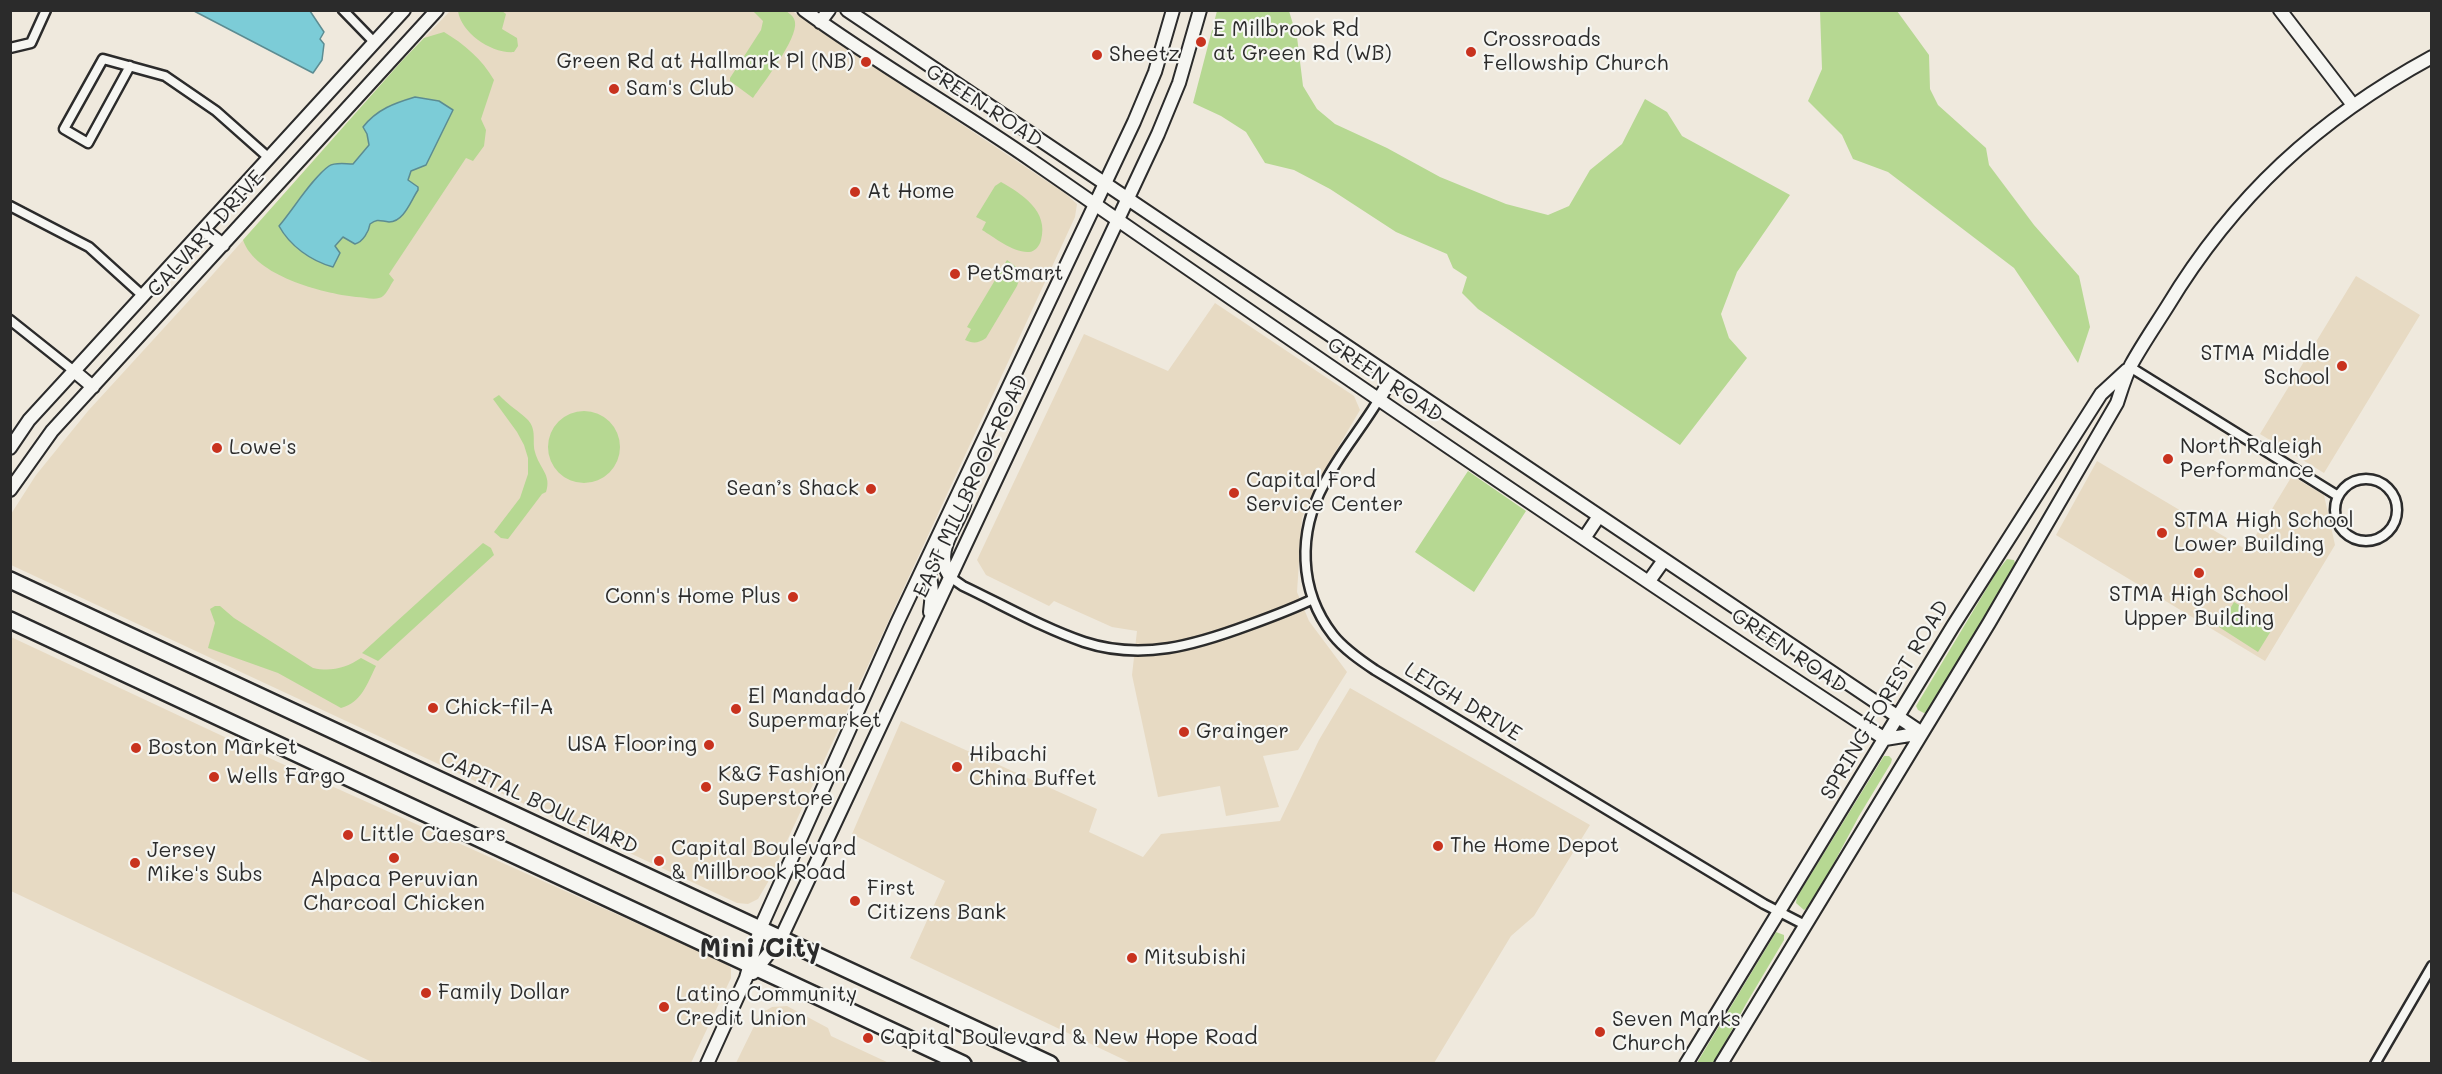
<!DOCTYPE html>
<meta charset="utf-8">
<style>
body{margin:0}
#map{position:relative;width:2442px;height:1074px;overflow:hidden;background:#efe9dd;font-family:Mali,sans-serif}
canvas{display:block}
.frame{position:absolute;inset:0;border:12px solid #2b2b2b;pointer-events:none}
</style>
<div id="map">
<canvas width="2442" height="1074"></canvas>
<div class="frame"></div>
</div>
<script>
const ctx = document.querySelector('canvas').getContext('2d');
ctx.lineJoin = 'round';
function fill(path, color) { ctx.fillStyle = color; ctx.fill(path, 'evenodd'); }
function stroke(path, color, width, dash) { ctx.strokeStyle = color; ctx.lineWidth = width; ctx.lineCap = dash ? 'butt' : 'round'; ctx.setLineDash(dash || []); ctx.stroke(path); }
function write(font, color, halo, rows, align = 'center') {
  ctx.font = font + ' Mali,sans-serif'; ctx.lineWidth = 4.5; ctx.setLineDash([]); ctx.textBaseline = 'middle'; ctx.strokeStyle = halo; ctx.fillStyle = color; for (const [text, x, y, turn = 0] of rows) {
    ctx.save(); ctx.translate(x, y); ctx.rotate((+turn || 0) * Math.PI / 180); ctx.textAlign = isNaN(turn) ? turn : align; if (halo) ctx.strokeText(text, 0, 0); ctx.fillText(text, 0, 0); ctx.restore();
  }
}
const built = new Path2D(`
 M 450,11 L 792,11 L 1066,194 L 1077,204 L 1075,217 L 768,882 L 758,899 L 748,904 L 737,903 L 11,565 L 11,514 L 36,475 L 88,411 L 206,282 L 400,63 Z
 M 2356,276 L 2420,315 L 2324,473 L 2260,434 Z
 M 1215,303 L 1354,396 L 1360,410 L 1324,471 L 1302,518 L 1297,592 L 1309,621 L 1347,672 L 1298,750 L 1263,756 L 1279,807 L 1226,816 L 1220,786 L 1158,797 L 1132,675 L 1137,631 L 1112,627 L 1054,601 L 1049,606 L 986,575 L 977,560 L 1084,334 L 1168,371 Z
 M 2097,461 L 2247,550 L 2292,476 L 2324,495 L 2335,545 L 2265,661 L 2056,535 Z
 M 11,637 L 278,762 L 723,962 L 731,968 L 731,978 L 691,1063 L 374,1063 L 11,891 Z
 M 1350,688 L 1590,825 L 1534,916 L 1511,936 L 1434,1063 L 1131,1063 L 910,958 L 945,881 L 852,834 L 901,721 L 1097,809 L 1089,832 L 1143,857 L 1161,834 L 1280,821 L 1319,740 Z
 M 787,1006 L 828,1028 L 831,1036 L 889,1063 L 736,1063 L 760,1014 L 772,1007 Z`);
const green = new Path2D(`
 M 458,11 L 502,11 L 506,14 L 502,29 L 517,38 L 518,46 L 514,52 C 492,54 461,33 458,11 Z
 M 753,11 L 786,11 C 790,14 794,16 795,22 C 798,39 763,83 753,98 L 730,81 L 730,78 L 761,30 L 763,21 Z
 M 1217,11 L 1289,11 L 1297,37 L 1303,86 L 1317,109 L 1335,124 L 1387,148 L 1440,177 L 1506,204 L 1548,215 L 1569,206 L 1590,170 L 1622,144 L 1645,99 L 1667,112 L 1682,136 L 1790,195 L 1737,272 L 1721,314 L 1729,338 L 1747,358 L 1680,445 L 1478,309 L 1462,293 L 1467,277 L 1453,268 L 1447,254 L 1396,232 L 1330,189 L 1294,170 L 1265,163 L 1246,132 L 1221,116 L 1193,103 Z
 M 1820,11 L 1897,11 L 1929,55 L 1930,89 L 1938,105 L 1986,148 L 1989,165 L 2034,225 L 2079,276 L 2090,327 L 2078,363 L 2014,268 L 1888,172 L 1853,159 L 1842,135 L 1808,101 L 1822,69 Z
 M 444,32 C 464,44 482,59 494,80 L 481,119 L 486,130 L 484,146 L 473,161 L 466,158 L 389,274 L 394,280 C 390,285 386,297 379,298 C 373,300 363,297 356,297 C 322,293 255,276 243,240 L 400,63 L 424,38 Z
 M 1001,182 C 1022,194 1049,211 1041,240 C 1040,245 1035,252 1029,252 C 1013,253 994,237 982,230 L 986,222 L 976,217 L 995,186 Z
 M 1007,260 L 1019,269 L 1020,277 L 1017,286 L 986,338 C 979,343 973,344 965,340 L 971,329 L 967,327 Z
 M 499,395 C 508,405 519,411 528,420 C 537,430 532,441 535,452 C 539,468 552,475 546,492 L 542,494 L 508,539 L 501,538 L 494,532 L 520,498 L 528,474 L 528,458 L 524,445 L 517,432 L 493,399 Z
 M548 447a36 36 0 1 1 72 0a36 36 0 1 1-72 0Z
 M 1468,471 L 1526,511 L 1474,592 L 1415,552 Z
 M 483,543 L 491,548 L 494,555 L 378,661 L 362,653 Z
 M 2007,559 L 2014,560 L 2016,566 L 1934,705 L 1926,714 L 1918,710 L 1916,706 L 1996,573 Z
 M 2234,602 L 2274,626 L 2258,652 L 2219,627 Z
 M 215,606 L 220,606 L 234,618 L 313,668 C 331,672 346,668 361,658 L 376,666 C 367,684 362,702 341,708 L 278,673 L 208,648 L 215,623 L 210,609 Z
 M 1884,756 L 1889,756 L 1892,759 L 1891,763 L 1859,816 L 1812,904 L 1804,910 L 1796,903 L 1797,897 Z
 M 1776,932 L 1784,935 L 1784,940 L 1746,1004 L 1714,1063 L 1698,1063 L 1698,1061 Z`);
const water = new Path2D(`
 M 194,11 L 310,11 L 324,32 L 320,39 L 324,44 L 322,60 L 313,73 Z
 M 415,97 L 439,101 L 453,110 L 426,165 L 411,171 L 408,180 L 418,187 L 418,190 C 411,200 404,222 389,222 C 380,221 378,218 370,224 C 369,231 363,242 355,244 L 343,237 L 335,246 L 340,253 L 333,267 C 311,261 290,246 279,226 C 292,211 313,177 329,166 C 335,162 345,164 353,164 L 369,145 L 367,134 L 363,127 C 377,109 395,103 415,97 Z`);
const street = new Path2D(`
 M 343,10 L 375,43
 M 10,48 L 31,43 L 46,10
 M 130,66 L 88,143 L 64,129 L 103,59 L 165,76 L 216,111 L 269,158
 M 10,206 L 89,247 L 143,296
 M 10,320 L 74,371
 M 2130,367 L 2338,496
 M 1379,399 C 1362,428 1339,454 1324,484 C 1298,532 1298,590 1333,635 C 1344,649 1360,660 1375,670 L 1764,904 L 1805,925
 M2335 510a31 31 0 1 1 62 0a31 31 0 1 1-62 0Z
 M 950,577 L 963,586 C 1003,605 1043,628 1084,642 C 1142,661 1195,645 1249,625 C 1271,617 1293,609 1313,599
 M 2375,1064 L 2432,966`);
const secondary = new Path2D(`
 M 804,10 C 878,64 958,109 1034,162 C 1315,357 1598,551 1885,739 L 1922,733
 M 847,10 L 1922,733
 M 2280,10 L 2353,105
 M 820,22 L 829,10
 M 204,230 L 223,245
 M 74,371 L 93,387
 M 1379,399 L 1392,377
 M 10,448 L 29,420 L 74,371 L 404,10
 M 10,490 L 52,431 L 437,10
 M 1585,537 L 1599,516
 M 1649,581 L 1664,560
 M 1686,1064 L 1953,626 L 2101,394 L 2127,370
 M 1721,1064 L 1989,623 L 2117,403 C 2121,391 2125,377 2131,365 C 2142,345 2155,326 2167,307 C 2234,196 2318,119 2432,57`);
const primary = new Path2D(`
 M 925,565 C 934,581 932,595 930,612
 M 950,577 C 934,553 954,531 963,508 C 966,501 966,492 967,484
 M 753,973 L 781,938 L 1158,134 L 1179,83 L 1200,10
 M 707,1064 L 746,978 L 760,929 L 897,623 L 1134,122 L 1155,72 L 1173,10`);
const highway = new Path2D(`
 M 10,580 L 1050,1064
 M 10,620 L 963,1064`);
const markers = [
 [1201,42,6,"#c8321e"],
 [1471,52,6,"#c8321e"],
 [1097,55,6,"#c8321e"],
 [866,62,6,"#c8321e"],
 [614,89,6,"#c8321e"],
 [855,192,6,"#c8321e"],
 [955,274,6,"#c8321e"],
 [2342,366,6,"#c8321e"],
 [217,448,6,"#c8321e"],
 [2168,459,6,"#c8321e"],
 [871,489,6,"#c8321e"],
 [1234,493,6,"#c8321e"],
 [2162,533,6,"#c8321e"],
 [2199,573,6,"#c8321e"],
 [793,597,6,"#c8321e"],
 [433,708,6,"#c8321e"],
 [736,709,6,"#c8321e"],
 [1184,732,6,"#c8321e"],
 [709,745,6,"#c8321e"],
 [136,748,6,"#c8321e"],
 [957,767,6,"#c8321e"],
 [214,777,6,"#c8321e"],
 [706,787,6,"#c8321e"],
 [348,835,6,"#c8321e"],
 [1438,846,6,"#c8321e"],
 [394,858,6,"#c8321e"],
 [659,861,6,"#c8321e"],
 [135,863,6,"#c8321e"],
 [855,901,6,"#c8321e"],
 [1132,958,6,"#c8321e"],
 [426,993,6,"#c8321e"],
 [664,1007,6,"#c8321e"],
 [1600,1032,6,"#c8321e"],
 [868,1038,6,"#c8321e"]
];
const poiNames = [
 ["E Millbrook Rd",1213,30],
 ["at Green Rd (WB)",1213,54],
 ["Crossroads",1483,40],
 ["Fellowship Church",1483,64],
 ["Sheetz",1109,55],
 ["Green Rd at Hallmark Pl (NB)",854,62,"right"],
 ["Sam's Club",626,89],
 ["At Home",867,192],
 ["PetSmart",967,274],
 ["STMA Middle",2330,354,"right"],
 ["School",2330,378,"right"],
 ["North Raleigh",2180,447],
 ["Performance",2180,471],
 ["Lowe's",229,448],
 ["Capital Ford",1246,481],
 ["Service Center",1246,505],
 ["Sean’s Shack",859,489,"right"],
 ["STMA High School",2174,521],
 ["Lower Building",2174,545],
 ["STMA High School",2199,595,"center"],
 ["Upper Building",2199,619,"center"],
 ["Conn's Home Plus",781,597,"right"],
 ["El Mandado",748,697],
 ["Supermarket",748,721],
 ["Chick-fil-A",445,708],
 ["Grainger",1196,732],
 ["USA Flooring",697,745,"right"],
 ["Boston Market",148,748],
 ["Hibachi",969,755],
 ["China Buffet",969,779],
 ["K&G Fashion",718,775],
 ["Superstore",718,799],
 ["Wells Fargo",226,777],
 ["Little Caesars",360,835],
 ["The Home Depot",1450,846],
 ["Capital Boulevard",671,849],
 ["& Millbrook Road",671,873],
 ["Jersey",147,851],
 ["Mike's Subs",147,875],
 ["Alpaca Peruvian",394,880,"center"],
 ["Charcoal Chicken",394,904,"center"],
 ["First",867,889],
 ["Citizens Bank",867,913],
 ["Mitsubishi",1144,958],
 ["Family Dollar",438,993],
 ["Latino Community",676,995],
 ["Credit Union",676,1019],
 ["Seven Marks",1612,1020],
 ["Church",1612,1044],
 ["Capital Boulevard & New Hope Road",880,1038]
];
const streetNames = [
 ["GREEN ROAD",984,106,33],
 ["CALVARY DRIVE",206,234,-48],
 ["GREEN ROAD",1385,380,34],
 ["EAST MILLBROOK ROAD",971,486,-65],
 ["GREEN ROAD",1789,651,34],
 ["SPRING FOREST ROAD",1885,700,-59],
 ["LEIGH DRIVE",1463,702,31],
 ["CAPITAL BOULEVARD",539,803,25]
];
const districtNames = [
 ["Mini City",760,949]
];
fill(built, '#e7dac3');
fill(green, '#b6d892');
fill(water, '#7cccd7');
stroke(water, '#5c8c92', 1.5);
stroke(street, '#2b2b2b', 13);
stroke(secondary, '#2b2b2b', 16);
stroke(primary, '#2b2b2b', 16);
stroke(highway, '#2b2b2b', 20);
stroke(street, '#f6f6f2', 8);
stroke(secondary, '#f6f6f2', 12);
stroke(primary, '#f6f6f2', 12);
stroke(highway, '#f6f6f2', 15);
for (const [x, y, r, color] of markers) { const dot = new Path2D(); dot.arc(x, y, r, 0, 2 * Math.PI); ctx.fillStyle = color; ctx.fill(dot); stroke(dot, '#f6f6f2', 2); }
write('21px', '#2b2b2b', '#f6f6f2', poiNames, 'left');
write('21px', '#2b2b2b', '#f6f6f2', streetNames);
write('bold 27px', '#2b2b2b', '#f6f6f2', districtNames);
</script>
